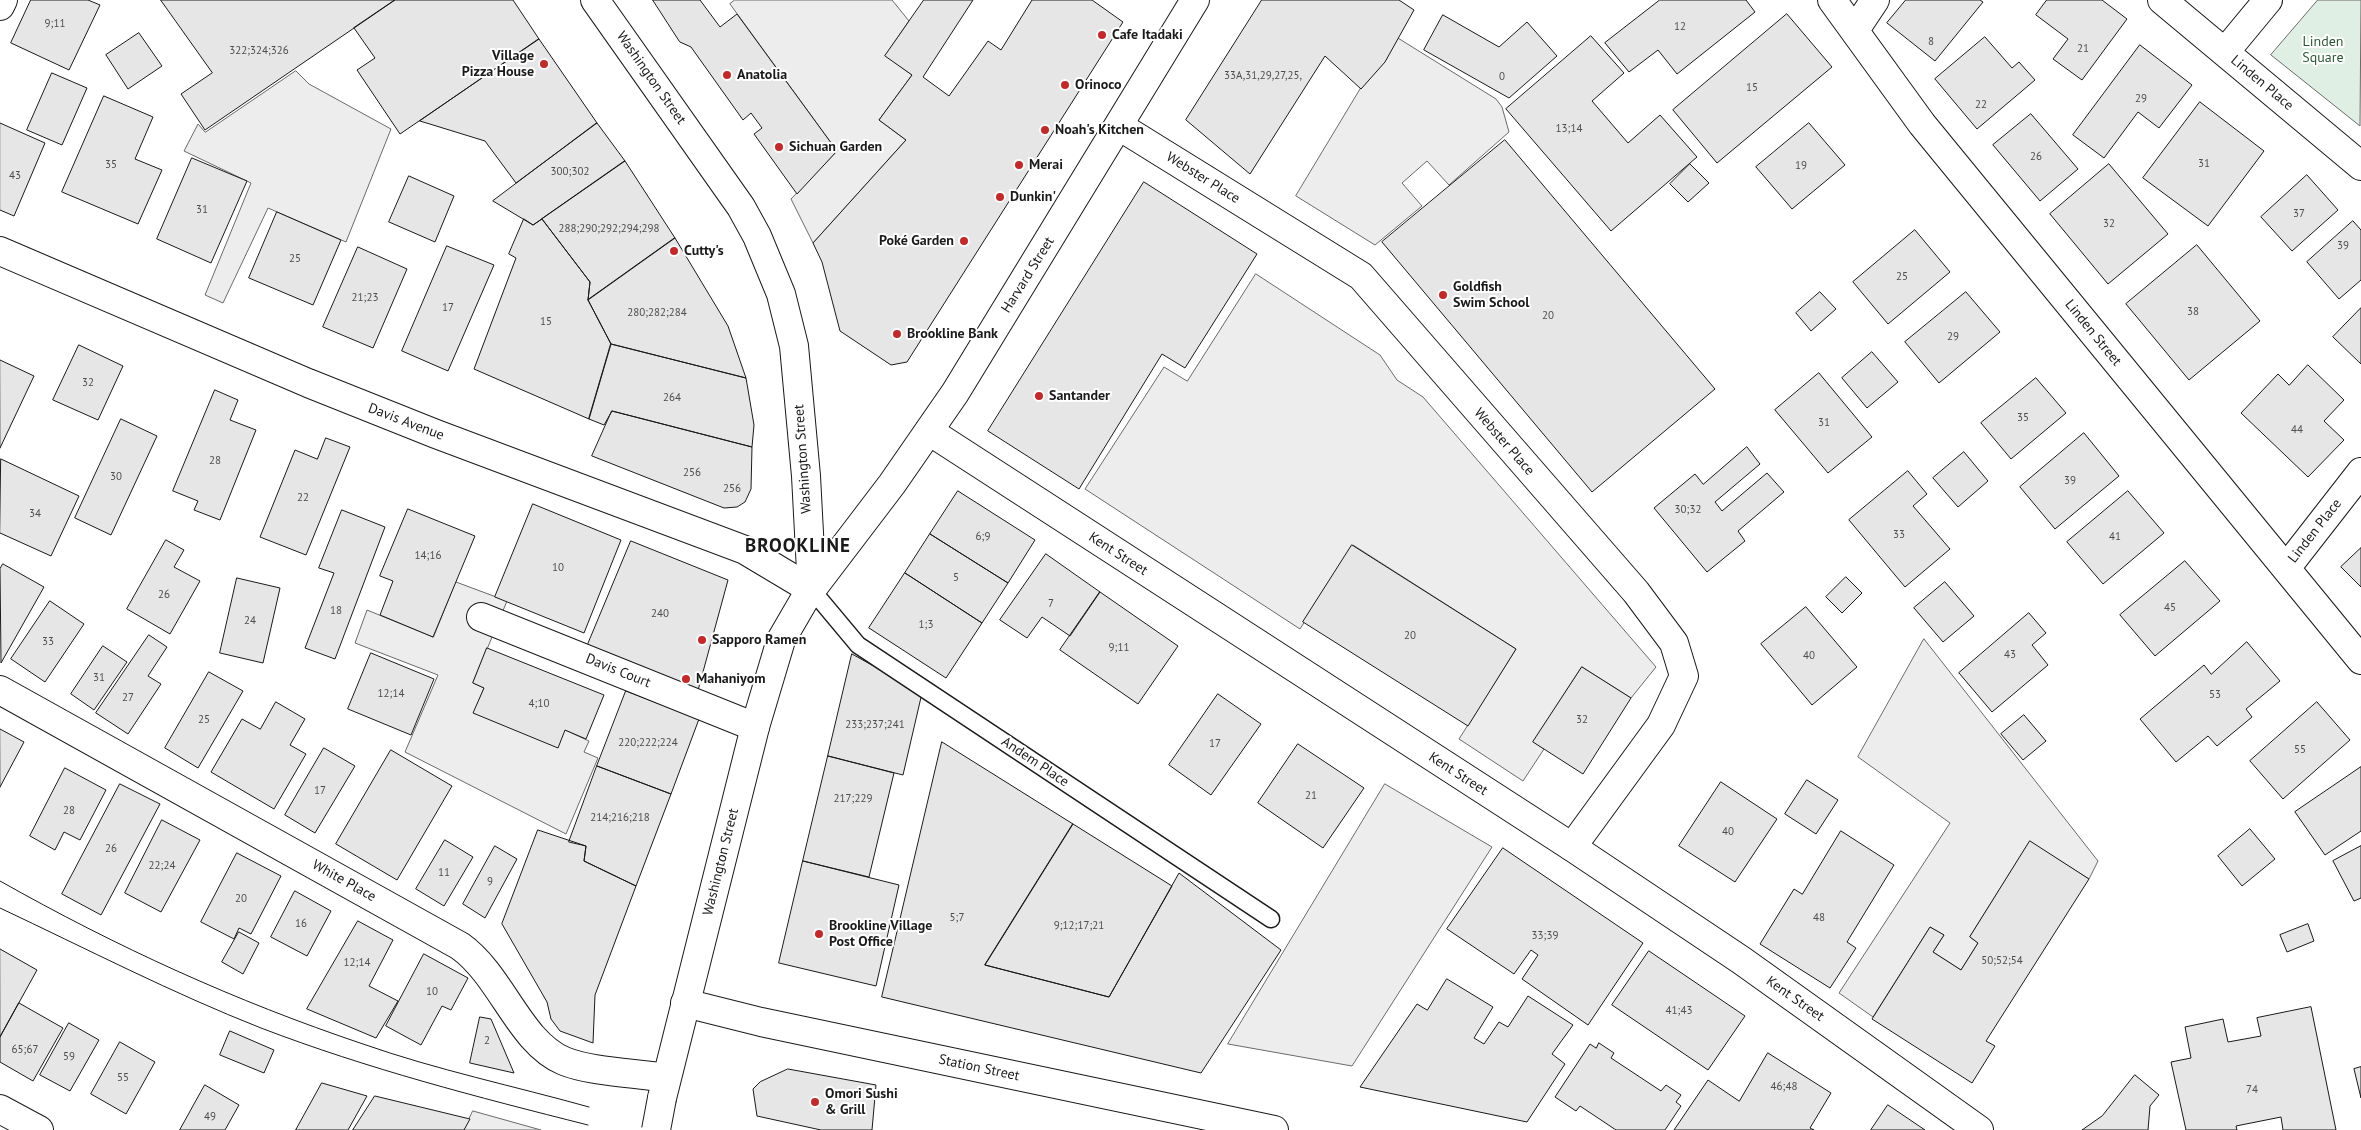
<!DOCTYPE html>
<meta charset="utf-8">
<style>
body{margin:0}
canvas{display:block;background:#fff}
</style>
<canvas width="2361" height="1130"></canvas>
<script>
const ctx = document.querySelector('canvas').getContext('2d');
ctx.lineJoin = 'round';
function fill(path, color) { ctx.fillStyle = color; ctx.fill(path, 'evenodd'); }
function stroke(path, color, width, dash) { ctx.strokeStyle = color; ctx.lineWidth = width; ctx.lineCap = dash ? 'butt' : 'round'; ctx.setLineDash(dash || []); ctx.stroke(path); }
function write(font, color, halo, rows, align = 'center') {
  ctx.font = font + ' "PT Sans",sans-serif'; ctx.lineWidth = 4; ctx.setLineDash([]); ctx.textBaseline = 'middle'; ctx.strokeStyle = halo; ctx.fillStyle = color; for (const [text, x, y, turn = 0] of rows) {
    ctx.save(); ctx.translate(x, y); ctx.rotate((+turn || 0) * Math.PI / 180); ctx.textAlign = isNaN(turn) ? turn : align; if (halo) ctx.strokeText(text, 0, 0); ctx.fillText(text, 0, 0); ctx.restore();
  }
}
const green = new Path2D(`
 M 2318,0 L 2361,0 L 2360,126 L 2271,55 Z`);
const parking = new Path2D(`
 M 735,0 L 892,0 L 909,21 L 886,56 L 912,75 L 879,120 L 906,140 L 813,243 L 791,199 L 837,151 L 730,4 Z
 M 1393,35 L 1496,99 L 1502,107 L 1509,132 L 1449,185 L 1427,161 L 1402,183 L 1422,206 L 1375,245 L 1296,196 Z
 M 296,71 L 309,84 L 391,129 L 346,242 L 268,208 L 223,303 L 205,295 L 251,183 L 184,151 L 198,124 L 205,132 Z
 M 1256,274 L 1380,355 L 1397,380 L 1423,397 L 1656,667 L 1631,698 L 1582,667 L 1534,742 L 1544,749 L 1523,781 L 1459,739 L 1516,649 L 1353,545 L 1300,629 L 1085,489 L 1164,367 L 1187,381 Z
 M 456,582 L 507,601 L 473,683 L 484,688 L 474,713 L 565,730 L 589,741 L 584,752 L 598,758 L 566,834 L 405,752 L 438,675 L 355,643 L 367,610 L 433,637 Z
 M 1924,639 L 2098,861 L 2089,879 L 2030,842 L 1970,937 L 1978,943 L 1961,970 L 1933,952 L 1944,935 L 1930,927 L 1873,1017 L 1839,993 L 1950,823 L 1858,757 Z
 M 1385,784 L 1492,847 L 1352,1066 L 1228,1044 Z
 M 473,1111 L 541,1130 L 464,1130 Z`);
const building = new Path2D(`
 M 31,0 L 88,0 L 100,5 L 69,70 L 11,43 Z
 M 161,0 L 395,0 L 205,130 L 181,94 L 212,73 Z
 M 395,0 L 513,0 L 539,39 L 400,134 L 357,70 L 375,58 L 354,28 Z
 M 653,0 L 700,0 L 720,27 L 737,14 L 837,151 L 797,194 L 754,134 L 762,128 L 751,113 L 743,120 L 691,47 L 680,42 Z
 M 924,0 L 973,0 L 923,77 L 949,96 L 988,41 L 1001,50 L 1032,0 L 1092,0 L 1123,22 L 907,362 L 891,365 L 840,331 L 822,262 L 813,243 L 906,140 L 879,120 L 912,75 L 885,56 Z
 M 1262,0 L 1399,0 L 1414,10 L 1385,62 L 1361,89 L 1325,56 L 1250,174 L 1186,120 Z
 M 1660,0 L 1746,0 L 1755,12 L 1677,74 L 1658,50 L 1629,72 L 1605,43 Z
 M 1906,0 L 1980,0 L 1983,2 L 1935,61 L 1887,23 Z
 M 2047,0 L 2102,0 L 2127,19 L 2082,80 L 2053,59 L 2068,39 L 2036,15 Z
 M 1787,14 L 1832,67 L 1717,163 L 1673,110 Z
 M 1443,15 L 1499,47 L 1527,22 L 1557,56 L 1509,98 L 1424,50 Z
 M 139,33 L 162,66 L 128,89 L 106,55 Z
 M 1591,36 L 1624,73 L 1592,101 L 1628,143 L 1660,115 L 1697,157 L 1611,231 L 1506,109 Z
 M 1985,37 L 2012,68 L 2019,62 L 2035,80 L 1977,129 L 1935,79 Z
 M 539,39 L 597,123 L 516,183 L 485,141 L 420,121 Z
 M 2140,45 L 2192,85 L 2159,128 L 2138,112 L 2104,158 L 2073,135 Z
 M 52,73 L 87,88 L 62,145 L 27,130 Z
 M 104,96 L 153,117 L 135,159 L 162,170 L 138,224 L 62,192 Z
 M 2200,102 L 2264,151 L 2208,226 L 2143,178 Z
 M 2031,114 L 2078,169 L 2040,201 L 1993,145 Z
 M 0,123 L 45,143 L 14,216 L 0,210 Z
 M 597,123 L 625,161 L 533,225 L 493,201 Z
 M 1809,123 L 1845,165 L 1792,209 L 1756,167 Z
 M 1505,140 L 1715,389 L 1592,492 L 1382,242 Z
 M 192,158 L 247,181 L 211,263 L 157,239 Z
 M 625,161 L 675,238 L 588,300 L 590,282 L 542,219 Z
 M 1690,164 L 1709,183 L 1688,202 L 1670,184 Z
 M 2109,164 L 2168,234 L 2108,284 L 2050,214 Z
 M 2307,175 L 2338,210 L 2292,251 L 2261,217 Z
 M 409,176 L 454,196 L 435,242 L 389,222 Z
 M 1144,182 L 1257,254 L 1185,368 L 1162,354 L 1079,489 L 988,431 Z
 M 277,212 L 341,240 L 313,305 L 249,278 Z
 M 524,219 L 533,225 L 542,219 L 590,282 L 588,300 L 611,344 L 589,419 L 474,369 L 516,258 L 509,254 Z
 M 2353,221 L 2361,230 L 2361,280 L 2339,299 L 2307,262 Z
 M 1915,230 L 1950,272 L 1888,324 L 1853,282 Z
 M 675,238 L 728,326 L 746,378 L 611,344 L 588,300 Z
 M 2197,245 L 2260,321 L 2189,380 L 2126,304 Z
 M 447,246 L 494,265 L 448,371 L 402,351 Z
 M 358,247 L 407,269 L 373,348 L 323,327 Z
 M 1820,292 L 1836,309 L 1811,331 L 1796,313 Z
 M 1966,292 L 2000,332 L 1939,383 L 1905,342 Z
 M 2361,308 L 2361,364 L 2333,337 Z
 M 611,344 L 746,378 L 754,425 L 752,447 L 612,411 L 604,425 L 589,419 Z
 M 79,345 L 123,366 L 98,420 L 53,400 Z
 M 1872,352 L 1898,382 L 1867,408 L 1842,378 Z
 M 0,360 L 34,376 L 0,448 Z
 M 2308,365 L 2344,400 L 2324,421 L 2344,440 L 2308,477 L 2241,413 L 2278,374 L 2289,385 Z
 M 1819,373 L 1872,437 L 1828,473 L 1775,410 Z
 M 2036,378 L 2066,413 L 2011,459 L 1981,423 Z
 M 215,390 L 238,400 L 230,420 L 256,430 L 220,520 L 194,510 L 198,501 L 173,491 Z
 M 612,411 L 752,447 L 751,489 L 745,502 L 737,507 L 724,508 L 592,456 Z
 M 121,419 L 157,436 L 111,535 L 75,518 Z
 M 2084,433 L 2119,476 L 2055,529 L 2020,487 Z
 M 326,438 L 350,447 L 306,555 L 260,537 L 295,450 L 317,459 Z
 M 1747,447 L 1760,464 L 1715,502 L 1722,511 L 1767,473 L 1784,492 L 1738,531 L 1745,541 L 1707,572 L 1654,508 L 1695,474 L 1703,484 Z
 M 1964,452 L 1988,481 L 1958,507 L 1933,478 Z
 M 1,459 L 79,496 L 51,556 L 0,533 Z
 M 1908,471 L 1927,494 L 1913,506 L 1950,549 L 1905,587 L 1849,520 Z
 M 958,491 L 1035,540 L 1008,583 L 930,534 Z
 M 2128,491 L 2164,533 L 2103,584 L 2067,542 Z
 M 533,504 L 621,540 L 584,633 L 495,597 Z
 M 408,509 L 475,536 L 433,637 L 380,615 L 393,581 L 380,576 Z
 M 342,510 L 385,527 L 335,659 L 305,648 L 334,573 L 319,568 Z
 M 930,534 L 1008,583 L 982,623 L 905,573 Z
 M 166,540 L 184,550 L 174,567 L 200,581 L 170,634 L 127,609 Z
 M 631,541 L 728,580 L 697,694 L 586,649 Z
 M 1352,545 L 1516,649 L 1468,726 L 1303,622 Z
 M 2361,548 L 2361,587 L 2341,567 Z
 M 1046,554 L 1100,592 L 1070,636 L 1042,617 L 1027,638 L 1000,620 Z
 M 2185,561 L 2220,601 L 2155,656 L 2120,615 Z
 M 3,564 L 44,587 L 1,663 L 0,569 Z
 M 905,573 L 982,623 L 946,678 L 869,628 Z
 M 1846,577 L 1862,593 L 1842,613 L 1826,597 Z
 M 237,578 L 280,588 L 263,663 L 220,653 Z
 M 1945,582 L 1974,616 L 1943,642 L 1914,608 Z
 M 1100,592 L 1178,646 L 1138,704 L 1060,650 Z
 M 50,601 L 84,624 L 45,682 L 11,659 Z
 M 1806,607 L 1857,667 L 1812,705 L 1761,644 Z
 M 2029,613 L 2046,633 L 2032,645 L 2048,665 L 1992,712 L 1959,673 Z
 M 149,635 L 167,647 L 148,676 L 161,684 L 128,734 L 96,713 Z
 M 2247,642 L 2280,681 L 2246,709 L 2252,717 L 2217,746 L 2208,736 L 2176,762 L 2140,719 L 2204,665 L 2211,674 Z
 M 103,646 L 127,662 L 94,710 L 71,694 Z
 M 487,648 L 604,695 L 586,739 L 565,730 L 558,748 L 473,713 L 484,688 L 473,683 Z
 M 371,653 L 434,679 L 411,735 L 348,709 Z
 M 852,654 L 922,693 L 903,775 L 828,756 Z
 M 1582,667 L 1631,698 L 1583,774 L 1533,742 Z
 M 209,672 L 243,691 L 198,768 L 165,748 Z
 M 626,691 L 699,719 L 671,794 L 597,766 Z
 M 1218,694 L 1261,724 L 1211,795 L 1169,765 Z
 M 276,702 L 305,719 L 290,745 L 306,754 L 274,809 L 211,772 L 242,719 L 260,729 Z
 M 2317,702 L 2350,740 L 2283,799 L 2250,761 Z
 M 2024,715 L 2046,741 L 2023,760 L 2001,734 Z
 M 0,729 L 24,742 L 0,787 Z
 M 942,742 L 1073,824 L 985,965 L 1109,997 L 1179,873 L 1281,950 L 1201,1073 L 882,997 Z
 M 1298,744 L 1364,788 L 1323,848 L 1258,803 Z
 M 324,748 L 355,766 L 315,833 L 285,815 Z
 M 391,750 L 452,786 L 397,880 L 336,844 Z
 M 828,756 L 894,773 L 869,877 L 803,861 Z
 M 597,766 L 671,794 L 636,886 L 584,861 L 586,846 L 569,842 Z
 M 2361,767 L 2361,831 L 2325,855 L 2295,812 Z
 M 65,768 L 106,790 L 80,840 L 64,832 L 55,850 L 30,836 Z
 M 1807,780 L 1838,800 L 1816,834 L 1785,814 Z
 M 1721,782 L 1777,819 L 1735,882 L 1679,846 Z
 M 120,784 L 160,804 L 101,915 L 62,894 Z
 M 162,820 L 200,840 L 161,912 L 125,893 Z
 M 1073,824 L 1172,886 L 1109,997 L 985,965 Z
 M 2250,829 L 2275,859 L 2242,886 L 2218,856 Z
 M 538,830 L 586,846 L 584,861 L 636,886 L 595,995 L 593,1043 L 560,1031 L 551,1019 L 547,1002 L 502,924 Z
 M 1841,831 L 1894,865 L 1847,942 L 1856,948 L 1830,988 L 1760,944 L 1794,889 L 1802,894 Z
 M 445,840 L 473,857 L 444,906 L 416,889 Z
 M 2030,841 L 2089,879 L 1986,1041 L 1995,1046 L 1972,1083 L 1872,1019 L 1930,927 L 1944,935 L 1933,952 L 1961,970 L 1978,943 L 1970,937 Z
 M 495,846 L 517,859 L 485,918 L 463,904 Z
 M 2361,846 L 2361,898 L 2354,901 L 2333,861 Z
 M 1503,848 L 1643,943 L 1588,1025 L 1522,979 L 1538,955 L 1531,950 L 1514,974 L 1447,929 Z
 M 237,853 L 281,876 L 251,934 L 239,928 L 234,939 L 201,922 Z
 M 803,861 L 899,885 L 876,986 L 779,963 Z
 M 295,891 L 331,911 L 307,956 L 271,937 Z
 M 358,921 L 393,940 L 369,986 L 398,1001 L 376,1038 L 307,1009 Z
 M 2308,924 L 2314,941 L 2287,952 L 2280,935 Z
 M 239,932 L 259,943 L 243,974 L 222,962 Z
 M 0,949 L 37,970 L 0,1037 Z
 M 1649,951 L 1745,1016 L 1708,1070 L 1612,1005 Z
 M 424,954 L 468,978 L 451,1010 L 442,1006 L 421,1045 L 386,1026 Z
 M 1447,979 L 1493,1007 L 1474,1038 L 1484,1044 L 1499,1022 L 1508,1027 L 1528,996 L 1573,1025 L 1552,1054 L 1565,1064 L 1527,1122 L 1360,1087 L 1417,1004 L 1427,1010 Z
 M 19,1003 L 63,1028 L 33,1081 L 0,1062 L 0,1037 Z
 M 2311,1007 L 2336,1130 L 2283,1130 L 2281,1117 L 2236,1126 L 2237,1130 L 2186,1130 L 2171,1062 L 2191,1058 L 2185,1027 L 2223,1019 L 2228,1042 L 2261,1036 L 2257,1018 Z
 M 480,1017 L 491,1019 L 514,1073 L 470,1063 Z
 M 69,1023 L 99,1040 L 70,1091 L 40,1075 Z
 M 230,1031 L 274,1050 L 264,1073 L 220,1055 Z
 M 120,1042 L 155,1062 L 126,1114 L 91,1094 Z
 M 1599,1043 L 1614,1053 L 1611,1058 L 1661,1091 L 1666,1085 L 1681,1095 L 1676,1102 L 1681,1106 L 1665,1130 L 1616,1130 L 1580,1106 L 1576,1111 L 1555,1097 L 1590,1044 L 1596,1048 Z
 M 1768,1053 L 1831,1093 L 1810,1128 L 1814,1130 L 1674,1130 L 1708,1080 L 1739,1101 Z
 M 2361,1067 L 2361,1098 L 2354,1069 Z
 M 788,1069 L 876,1085 L 872,1130 L 821,1130 L 757,1116 L 753,1089 L 760,1082 Z
 M 2135,1075 L 2159,1095 L 2150,1106 L 2148,1130 L 2082,1130 L 2102,1116 Z
 M 322,1083 L 367,1096 L 348,1130 L 296,1130 Z
 M 205,1085 L 239,1105 L 225,1130 L 180,1130 Z
 M 375,1096 L 470,1119 L 464,1130 L 353,1130 Z
 M 1888,1105 L 1925,1130 L 1871,1130 Z`);
const service = new Path2D(`
 M 812,590 L 858,645 L 1271,919`);
const minor = new Path2D(`
 M 1832,0 L 1922,124 L 2361,660
 M 2162,0 L 2361,166
 M 0,6 L 3,0
 M 1855,30 L 1875,0
 M 2225,52 L 2268,0
 M 1119,126 L 1361,276 L 1636,592 L 1674,643 L 1684,676 L 1661,725 L 1572,847
 M 0,251 L 308,383 L 436,434 L 745,550 L 812,590
 M 2287,567 L 2361,472
 M 481,617 L 755,727
 M 0,690 L 460,946 C 502,976 519,1042 564,1061 C 591,1072 637,1073 666,1078`);
const tertiary = new Path2D(`
 M 929,431 L 1572,847 L 1741,960 L 1979,1130
 M 685,1003 L 761,1022 L 1274,1130`);
const secondary = new Path2D(`
 M 595,0 L 741,207 L 757,236 L 781,294 L 794,346 L 806,476 L 812,590`);
const primary = new Path2D(`
 M 662,1098 L 755,727 L 781,640 L 806,597 L 892,484 L 955,393 L 1195,0`);
const trunk = new Path2D(`
 M 0,1109 L 39,1130`);
const tram = new Path2D(`
 M 0,881 C 117,947 235,1001 363,1044 C 437,1070 514,1086 589,1107
 M 0,908 C 87,949 172,993 261,1028 C 368,1069 477,1097 588,1125`);
const primaryBridge = new Path2D(`
 M 656,1130 L 662,1098`);
const markers = [
 [1102,35,5,"#c62828"],
 [544,64,5,"#c62828"],
 [727,75,5,"#c62828"],
 [1065,85,5,"#c62828"],
 [1045,130,5,"#c62828"],
 [779,147,5,"#c62828"],
 [1019,165,5,"#c62828"],
 [1000,197,5,"#c62828"],
 [964,241,5,"#c62828"],
 [674,251,5,"#c62828"],
 [1443,295,5,"#c62828"],
 [897,334,5,"#c62828"],
 [1039,396,5,"#c62828"],
 [702,640,5,"#c62828"],
 [686,679,5,"#c62828"],
 [819,934,5,"#c62828"],
 [815,1102,5,"#c62828"]
];
const numberNames = [
 ["9;11",55,24],
 ["12",1680,27],
 ["8",1931,42],
 ["21",2083,49],
 ["322;324;326",259,51],
 ["33A,31,29,27,25,",1263,76],
 ["0",1502,77],
 ["15",1752,88],
 ["29",2141,99],
 ["22",1981,105],
 ["13;14",1569,129],
 ["26",2036,157],
 ["31",2204,164],
 ["35",111,165],
 ["19",1801,166],
 ["300;302",570,172],
 ["43",15,176],
 ["31",202,210],
 ["37",2299,214],
 ["32",2109,224],
 ["288;290;292;294;298",609,229],
 ["39",2343,246],
 ["25",295,259],
 ["25",1902,277],
 ["21;23",365,298],
 ["17",448,308],
 ["38",2193,312],
 ["280;282;284",657,313],
 ["20",1548,316],
 ["15",546,322],
 ["29",1953,337],
 ["32",88,383],
 ["264",672,398],
 ["35",2023,418],
 ["31",1824,423],
 ["44",2297,430],
 ["28",215,461],
 ["256",692,473],
 ["30",116,477],
 ["39",2070,481],
 ["256",732,489],
 ["22",303,498],
 ["30;32",1688,510],
 ["34",35,514],
 ["33",1899,535],
 ["6;9",983,537],
 ["41",2115,537],
 ["14;16",428,556],
 ["10",558,568],
 ["5",956,578],
 ["26",164,595],
 ["7",1051,604],
 ["45",2170,608],
 ["18",336,611],
 ["240",660,614],
 ["24",250,621],
 ["1;3",926,625],
 ["20",1410,636],
 ["33",48,642],
 ["9;11",1119,648],
 ["43",2010,655],
 ["40",1809,656],
 ["31",99,678],
 ["12;14",391,694],
 ["53",2215,695],
 ["27",128,698],
 ["4;10",539,704],
 ["25",204,720],
 ["32",1582,720],
 ["233;237;241",875,725],
 ["220;222;224",648,743],
 ["17",1215,744],
 ["55",2300,750],
 ["17",320,791],
 ["21",1311,796],
 ["217;229",853,799],
 ["28",69,811],
 ["214;216;218",620,818],
 ["40",1728,832],
 ["26",111,849],
 ["22;24",162,866],
 ["11",444,873],
 ["9",490,882],
 ["20",241,899],
 ["5;7",957,918],
 ["48",1819,918],
 ["16",301,924],
 ["9;12;17;21",1079,926],
 ["33;39",1545,936],
 ["50;52;54",2002,961],
 ["12;14",357,963],
 ["10",432,992],
 ["41;43",1679,1011],
 ["2",487,1041],
 ["65;67",25,1050],
 ["59",69,1057],
 ["55",123,1078],
 ["46;48",1784,1087],
 ["74",2252,1090],
 ["49",210,1117]
];
const poiNames = [
 ["Cafe Itadaki",1112,35],
 ["Village",534,56,"right"],
 ["Pizza House",534,72,"right"],
 ["Anatolia",737,75],
 ["Orinoco",1075,85],
 ["Noah's Kitchen",1055,130],
 ["Sichuan Garden",789,147],
 ["Merai",1029,165],
 ["Dunkin'",1010,197],
 ["Poké Garden",954,241,"right"],
 ["Cutty's",684,251],
 ["Goldfish",1453,287],
 ["Swim School",1453,303],
 ["Brookline Bank",907,334],
 ["Santander",1049,396],
 ["Sapporo Ramen",712,640],
 ["Mahaniyom",696,679],
 ["Brookline Village",829,926],
 ["Post Office",829,942],
 ["Omori Sushi",825,1094],
 ["& Grill",825,1110]
];
const parkNames = [
 ["Linden",2323,42],
 ["Square",2323,58]
];
const streetNames = [
 ["Washington Street",651,78,55],
 ["Linden Place",2262,83,40],
 ["Webster Place",1203,178,32],
 ["Harvard Street",1028,275,-58],
 ["Linden Street",2093,333,51],
 ["Davis Avenue",406,422,21],
 ["Webster Place",1504,442,49],
 ["Washington Street",803,459,-94],
 ["Linden Place",2315,531,-52],
 ["Kent Street",1118,554,33],
 ["Davis Court",618,671,22],
 ["Andem Place",1035,762,34],
 ["Kent Street",1458,774,33],
 ["Washington Street",721,862,-76],
 ["White Place",344,881,29],
 ["Kent Street",1795,999,35],
 ["Station Street",979,1068,12]
];
const districtNames = [
 ["BROOKLINE",798,547]
];
fill(green, '#e0efe3');
stroke(green, '#6a6a6a', 1);
fill(parking, '#ededed');
stroke(parking, '#6a6a6a', 1);
fill(building, '#e6e6e6');
stroke(building, '#1a1a1a', 1);
stroke(service, '#1a1a1a', 19);
stroke(minor, '#1a1a1a', 30);
stroke(tertiary, '#1a1a1a', 30);
stroke(secondary, '#1a1a1a', 30);
stroke(primary, '#1a1a1a', 30);
stroke(trunk, '#1a1a1a', 30);
stroke(service, '#fff', 16);
stroke(minor, '#fff', 28);
stroke(tertiary, '#fff', 28);
stroke(secondary, '#fff', 28);
stroke(primary, '#fff', 28);
stroke(trunk, '#fff', 28);
stroke(tram, '#1a1a1a', 1);
stroke(primaryBridge, '#1a1a1a', 30, []);
stroke(primaryBridge, '#fff', 28);
for (const [x, y, r, color] of markers) { const dot = new Path2D(); dot.arc(x, y, r, 0, 2 * Math.PI); ctx.fillStyle = color; ctx.fill(dot); stroke(dot, '#fff', 2); }
write('11px', '#4d4d4d', null, numberNames);
write('bold 14px', '#1a1a1a', '#fff', poiNames, 'left');
write('14px', '#2b5a34', '#fff', parkNames);
write('14px', '#1a1a1a', '#fff', streetNames);
ctx.letterSpacing = '1px';
write('bold 19px', '#1a1a1a', '#fff', districtNames);
ctx.letterSpacing = '0px';
</script>
